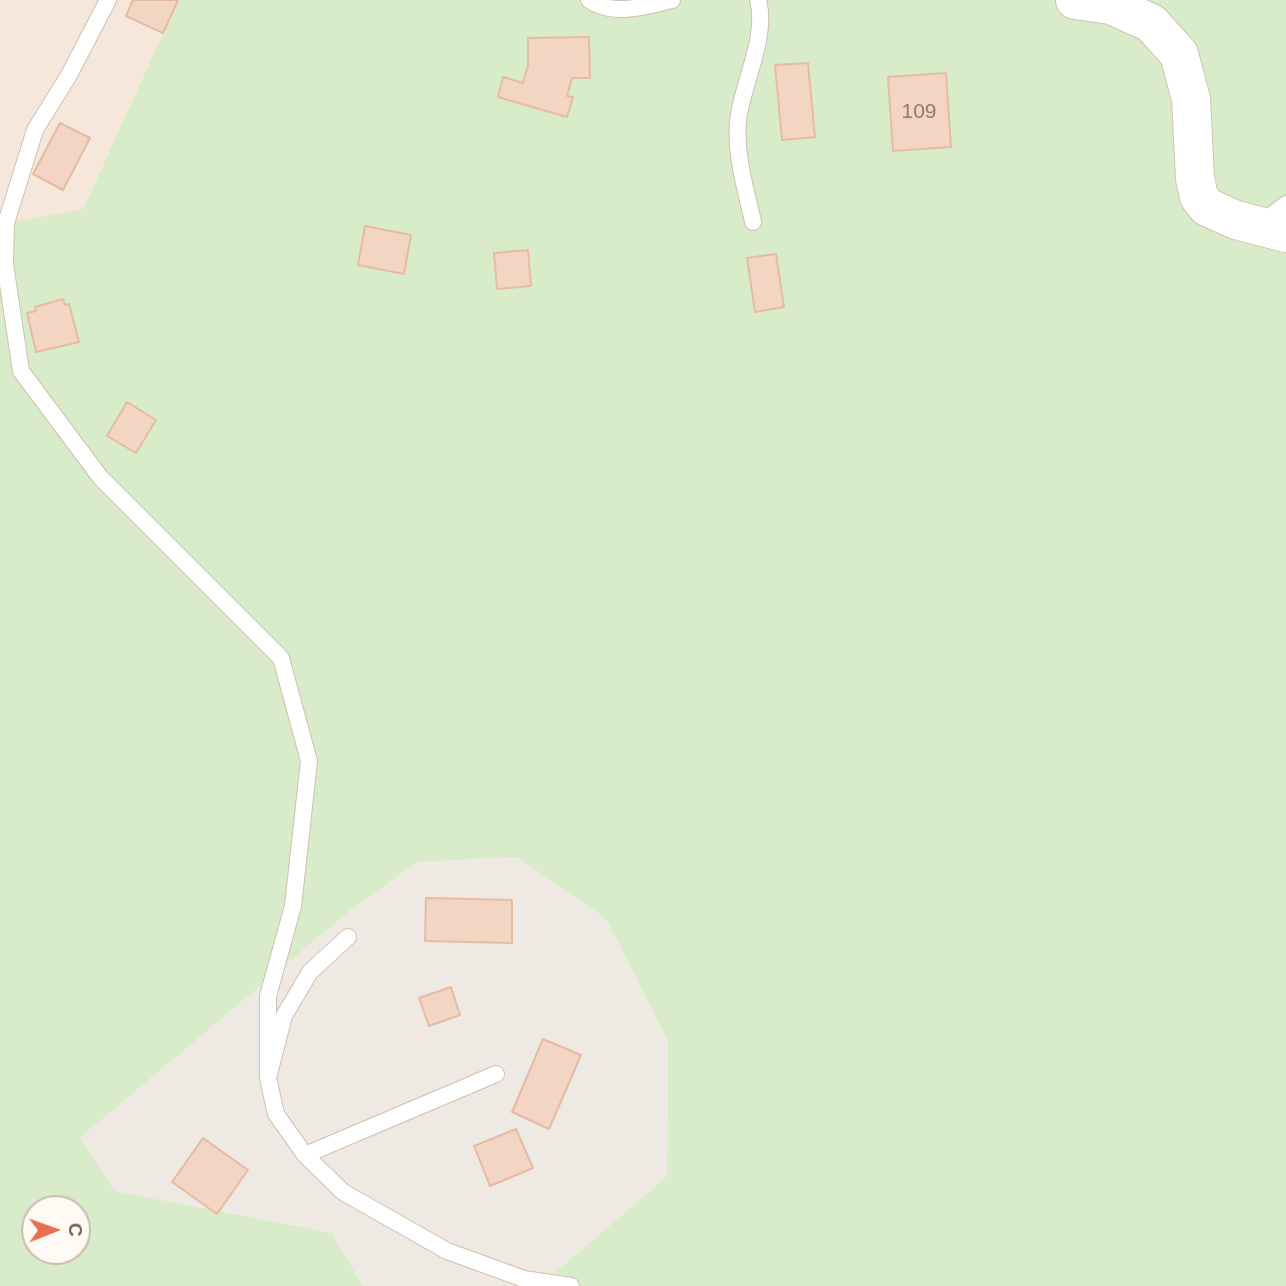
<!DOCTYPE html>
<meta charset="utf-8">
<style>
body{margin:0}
#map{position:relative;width:1286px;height:1286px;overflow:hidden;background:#fdf6ec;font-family:Arial,sans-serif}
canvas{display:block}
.north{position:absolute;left:21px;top:1195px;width:70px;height:70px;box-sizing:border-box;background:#fffaf3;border:2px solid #cabbb1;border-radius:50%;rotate:89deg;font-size:19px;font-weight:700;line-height:28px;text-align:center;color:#7a5c4d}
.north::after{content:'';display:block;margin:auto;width:24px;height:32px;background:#e76f51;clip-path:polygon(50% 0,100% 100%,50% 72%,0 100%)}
</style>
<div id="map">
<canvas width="1286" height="1286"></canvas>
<div class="north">С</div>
</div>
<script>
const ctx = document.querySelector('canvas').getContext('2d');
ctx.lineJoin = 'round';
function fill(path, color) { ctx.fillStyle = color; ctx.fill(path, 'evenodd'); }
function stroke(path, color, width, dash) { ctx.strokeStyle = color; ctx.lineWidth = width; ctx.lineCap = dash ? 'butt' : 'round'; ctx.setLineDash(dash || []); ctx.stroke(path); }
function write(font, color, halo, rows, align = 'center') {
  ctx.font = font + ' Arial,sans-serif'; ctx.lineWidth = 5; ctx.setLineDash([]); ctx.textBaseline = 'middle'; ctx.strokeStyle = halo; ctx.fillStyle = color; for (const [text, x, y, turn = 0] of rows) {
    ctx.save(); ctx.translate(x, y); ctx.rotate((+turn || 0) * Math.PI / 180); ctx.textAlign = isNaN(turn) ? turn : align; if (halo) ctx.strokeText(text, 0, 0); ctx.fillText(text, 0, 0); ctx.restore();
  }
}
const residential = new Path2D(`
 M 0,0 L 178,0 L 83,209 L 6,223 L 0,217 Z`);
const industrial = new Path2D(`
 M 517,857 L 606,919 L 668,1041 L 667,1176 L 539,1286 L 363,1286 L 332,1233 L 115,1191 L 80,1138 L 347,913 L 419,862 Z`);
const green = new Path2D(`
 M 178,0 L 1286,0 L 1286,1286 L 539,1286 L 667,1176 L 668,1041 L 606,919 L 517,857 L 418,862 L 347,913 L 80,1138 L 115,1191 L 332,1233 L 363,1286 L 0,1286 L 0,217 L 6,223 L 83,209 ZM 35,1209 L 77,1209 L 77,1251 L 35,1251 Z`);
const building = new Path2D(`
 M 133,0 L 178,0 L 163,33 L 126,16 Z
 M 589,37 L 590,78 L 572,78 L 567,96 L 573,97 L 567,117 L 498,97 L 503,77 L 523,83 L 528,65 L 528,38 Z
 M 808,63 L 815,137 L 782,140 L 775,65 Z
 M 946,73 L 951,147 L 893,151 L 888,77 Z
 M 60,123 L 90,138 L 63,190 L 33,174 Z
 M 365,226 L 411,235 L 404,274 L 358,265 Z
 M 528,250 L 531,286 L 497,289 L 494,253 Z
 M 776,254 L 784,307 L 755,312 L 747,258 Z
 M 63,299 L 65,305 L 69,304 L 79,342 L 36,352 L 27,313 L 36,311 L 35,307 Z
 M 127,402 L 156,420 L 136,453 L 107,436 Z
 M 426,898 L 512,900 L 512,943 L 425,941 Z
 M 451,987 L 460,1015 L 429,1026 L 419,998 Z
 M 543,1039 L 581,1055 L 549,1129 L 512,1112 Z
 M 516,1129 L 533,1168 L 490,1186 L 474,1146 Z
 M 203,1138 L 248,1170 L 217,1214 L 172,1182 Z`);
const lane = new Path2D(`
 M 108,0 L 69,75 L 35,130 L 6,223 L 5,264 L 21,371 L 100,477 L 281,658 L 309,761 L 293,906 L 268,996 L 268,1078
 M 589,0 C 613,17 646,6 672,0
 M 753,222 C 746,190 735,155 738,121 C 742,84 768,37 758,0
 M 1260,224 L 1286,204
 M 348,937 L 310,972 L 284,1016 L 268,1078 L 276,1114 L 305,1155 L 343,1192 L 447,1251 L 524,1279 L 571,1286
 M 305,1155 L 496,1074`);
const secondary = new Path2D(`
 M 1075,0 L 1111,5 L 1151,23 L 1179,54 L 1191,99 L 1195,178 L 1199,197 L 1207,207 L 1236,220 L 1286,233`);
const numberNames = [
 ["109",919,112]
];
fill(residential, '#f5e8da');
fill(industrial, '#efe9e4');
fill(green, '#d8ecc9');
fill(building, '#f3d5c3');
stroke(building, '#e6bba3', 2);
stroke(lane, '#d1beb0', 18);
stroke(secondary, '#d6c0b0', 40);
stroke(lane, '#fff', 16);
stroke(secondary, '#fff', 38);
write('21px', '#987a6a', null, numberNames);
</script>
